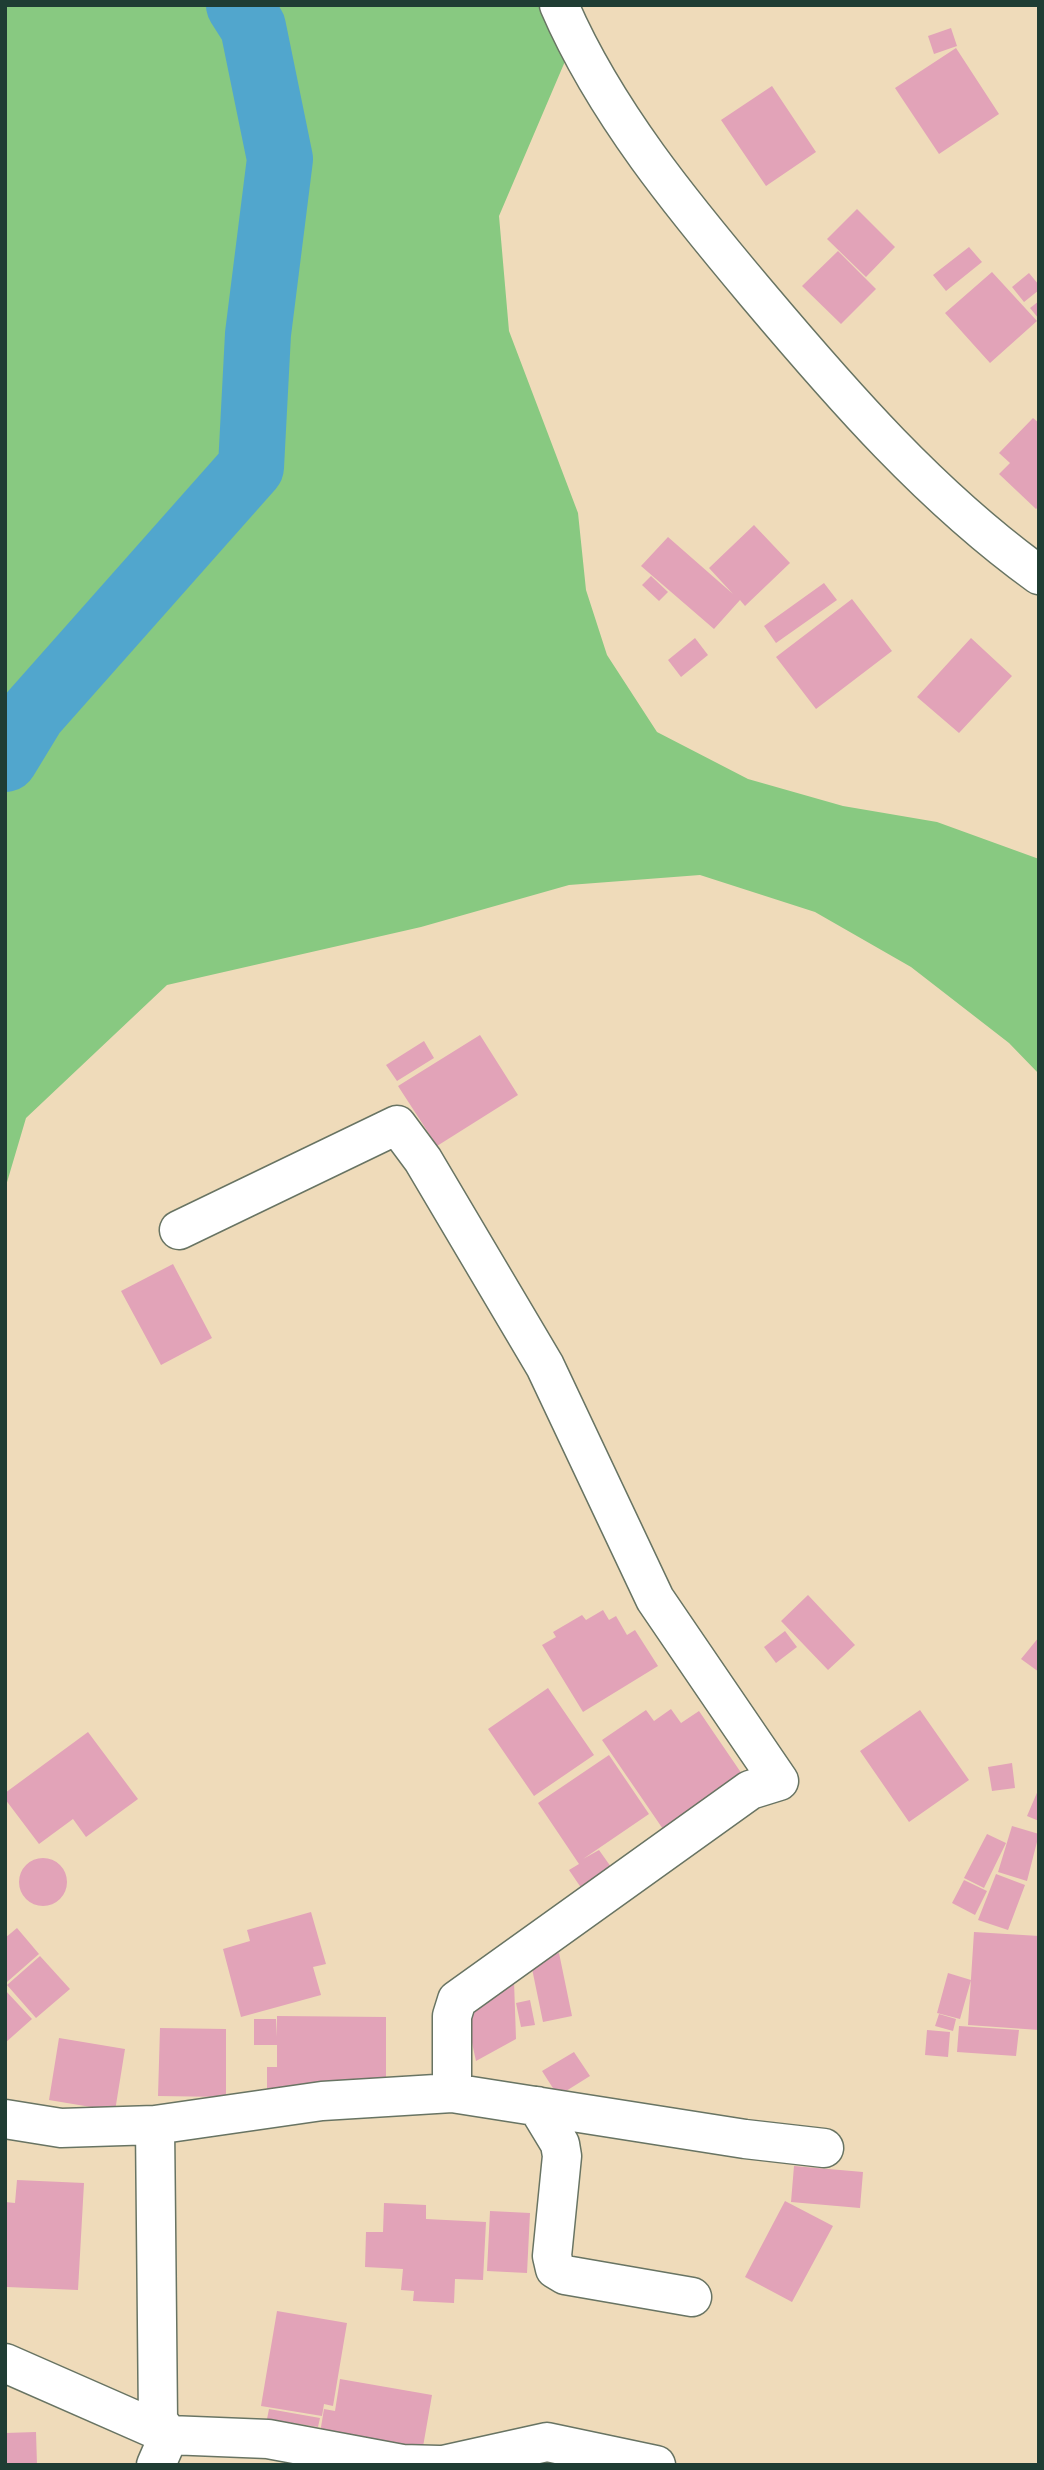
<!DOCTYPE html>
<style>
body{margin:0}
#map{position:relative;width:1044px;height:2470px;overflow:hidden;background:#efdbba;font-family:Cardo,serif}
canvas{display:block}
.frame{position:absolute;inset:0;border:7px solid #1f3d34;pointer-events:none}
</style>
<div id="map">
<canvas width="1044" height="2470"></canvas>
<div class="frame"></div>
</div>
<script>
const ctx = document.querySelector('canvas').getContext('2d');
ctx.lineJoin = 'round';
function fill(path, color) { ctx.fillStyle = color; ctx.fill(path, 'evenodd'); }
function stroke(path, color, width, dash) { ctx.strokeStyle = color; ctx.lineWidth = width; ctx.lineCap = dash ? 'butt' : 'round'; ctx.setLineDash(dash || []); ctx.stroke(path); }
const green = new Path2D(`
 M 5,5 L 540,5 L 566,59 L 499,216 L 509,331 L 578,513 L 586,590 L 607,655 L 657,732 L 748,779 L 843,806 L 937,822 L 1039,859 L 1039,1074 L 1009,1043 L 911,967 L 815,912 L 700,875 L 569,885 L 421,927 L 167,985 L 26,1118 L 5,1189 Z`);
const river = new Path2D(`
 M 5,759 L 33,713 L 251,467 L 258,334 L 280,159 L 253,27 L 239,5`);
const building = new Path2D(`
 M 951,28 L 957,46 L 934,54 L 928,36 Z
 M 956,48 L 999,114 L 939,154 L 895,88 Z
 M 772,86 L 816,152 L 766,186 L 721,120 Z
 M 857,209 L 895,247 L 866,277 L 827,239 Z
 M 969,247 L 982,262 L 946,291 L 933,275 Z
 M 838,251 L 876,289 L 841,324 L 802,286 Z
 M 992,272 L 1037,321 L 990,363 L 945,313 Z
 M 1029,273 L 1039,285 L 1039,290 L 1024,302 L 1012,287 Z
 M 1039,301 L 1039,319 L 1030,308 Z
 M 1033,418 L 1039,423 L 1039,506 L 1036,509 L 999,474 L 1010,463 L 999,453 Z
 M 754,525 L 790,563 L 745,606 L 740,600 L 714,629 L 641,566 L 668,537 L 733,594 L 709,568 Z
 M 651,576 L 668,592 L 659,601 L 642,585 Z
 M 824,583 L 837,600 L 776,643 L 764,626 Z
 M 852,599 L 892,651 L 816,709 L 776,657 Z
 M 695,638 L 708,655 L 681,677 L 668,660 Z
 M 971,638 L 1012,676 L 959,733 L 917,697 Z
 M 480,1035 L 518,1095 L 437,1146 L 398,1086 Z
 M 424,1041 L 434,1058 L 397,1081 L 386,1065 Z
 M 173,1264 L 212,1338 L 161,1365 L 121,1291 Z
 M 808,1595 L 855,1645 L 828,1670 L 781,1621 Z
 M 603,1610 L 609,1620 L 616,1616 L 627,1635 L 635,1630 L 658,1666 L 583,1712 L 542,1645 L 556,1637 L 553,1632 L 582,1615 L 586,1620 Z
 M 785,1631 L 797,1647 L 776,1663 L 764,1647 Z
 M 1039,1637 L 1039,1672 L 1021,1659 Z
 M 548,1688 L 594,1755 L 534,1796 L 488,1729 Z
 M 671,1709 L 681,1723 L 699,1711 L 744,1777 L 665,1832 L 602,1740 L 646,1710 L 654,1721 Z
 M 920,1710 L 969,1780 L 909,1822 L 860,1751 Z
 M 88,1732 L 138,1799 L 86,1837 L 73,1819 L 39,1844 L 5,1799 L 5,1793 Z
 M 609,1755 L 649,1814 L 583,1859 L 599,1850 L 616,1874 L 586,1895 L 569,1870 L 579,1864 L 538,1803 Z
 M 1012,1763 L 1015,1788 L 992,1791 L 988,1767 Z
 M 1039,1788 L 1039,1821 L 1027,1816 Z
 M 1012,1826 L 1039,1834 L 1027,1881 L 998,1872 Z
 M 987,1834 L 1006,1843 L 984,1888 L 964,1878 Z
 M19 1882a24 24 0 1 1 48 0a24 24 0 1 1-48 0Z
 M 996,1874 L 1025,1885 L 1008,1930 L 978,1920 Z
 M 964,1880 L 987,1891 L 975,1915 L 952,1903 Z
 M 311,1912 L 326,1964 L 313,1967 L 321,1995 L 241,2017 L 223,1949 L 250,1941 L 247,1930 Z
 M 17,1928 L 39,1954 L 7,1982 L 5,1938 Z
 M 974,1932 L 1039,1936 L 1039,2030 L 968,2025 Z
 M 559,1953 L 572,2016 L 543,2022 L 530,1959 Z
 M 40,1956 L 70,1989 L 36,2018 L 7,1985 Z
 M 948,1973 L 971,1980 L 960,2019 L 937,2013 Z
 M 514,1981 L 516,2039 L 476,2061 L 465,2011 Z
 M 5,1990 L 32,2019 L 5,2043 Z
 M 530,2000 L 535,2025 L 521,2027 L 516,2003 Z
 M 939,2014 L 956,2019 L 953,2031 L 935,2026 Z
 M 277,2016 L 386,2017 L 386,2093 L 267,2091 L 267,2067 L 277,2067 L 277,2045 L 254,2045 L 254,2019 L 276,2019 L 277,2037 Z
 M 959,2026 L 1019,2030 L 1016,2056 L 957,2052 Z
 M 160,2028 L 226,2029 L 226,2097 L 158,2096 Z
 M 927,2030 L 950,2032 L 948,2057 L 925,2055 Z
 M 59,2038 L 125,2049 L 115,2111 L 49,2100 Z
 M 574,2052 L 590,2076 L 558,2096 L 542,2071 Z
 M 794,2166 L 863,2172 L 860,2208 L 791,2202 Z
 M 17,2180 L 84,2183 L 78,2290 L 7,2287 L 5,2202 L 15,2203 Z
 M 785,2201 L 833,2226 L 792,2302 L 745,2277 Z
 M 384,2203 L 426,2205 L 426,2219 L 486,2222 L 483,2280 L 455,2279 L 454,2303 L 413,2301 L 414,2291 L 401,2290 L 403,2269 L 365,2267 L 366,2232 L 383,2232 Z
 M 490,2211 L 530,2213 L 527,2273 L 487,2271 Z
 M 277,2311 L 347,2323 L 333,2406 L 324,2404 L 322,2416 L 261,2406 Z
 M 340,2379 L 432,2395 L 420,2464 L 318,2445 L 324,2409 L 335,2411 Z
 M 269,2409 L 320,2418 L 318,2427 L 267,2419 Z
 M 36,2432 L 37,2465 L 5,2465 L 5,2433 Z`);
const minor = new Path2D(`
 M 559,5 C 605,112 683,206 757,294 C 843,396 931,497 1039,575
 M 179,1230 L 397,1125 L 423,1160 L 545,1366 L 655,1599 L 779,1781 L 750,1790 L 457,2000 L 452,2016 L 452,2093
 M 537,2106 L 560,2144 L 562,2156 L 552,2256 L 555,2269 L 565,2275 L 692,2297
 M 5,2119 L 61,2128 L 155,2125 L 322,2101 L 452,2093 L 745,2139 L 824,2148
 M 155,2125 L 158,2421 L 169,2435 L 156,2465
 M 5,2363 L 169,2435 L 268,2439 L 402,2464 L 439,2465
 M 443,2465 L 547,2442 L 656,2465`);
fill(green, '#88c981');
stroke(river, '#51a6cd', 66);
fill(building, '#e2a3b8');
stroke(minor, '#687463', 41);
stroke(minor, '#fff', 38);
</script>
